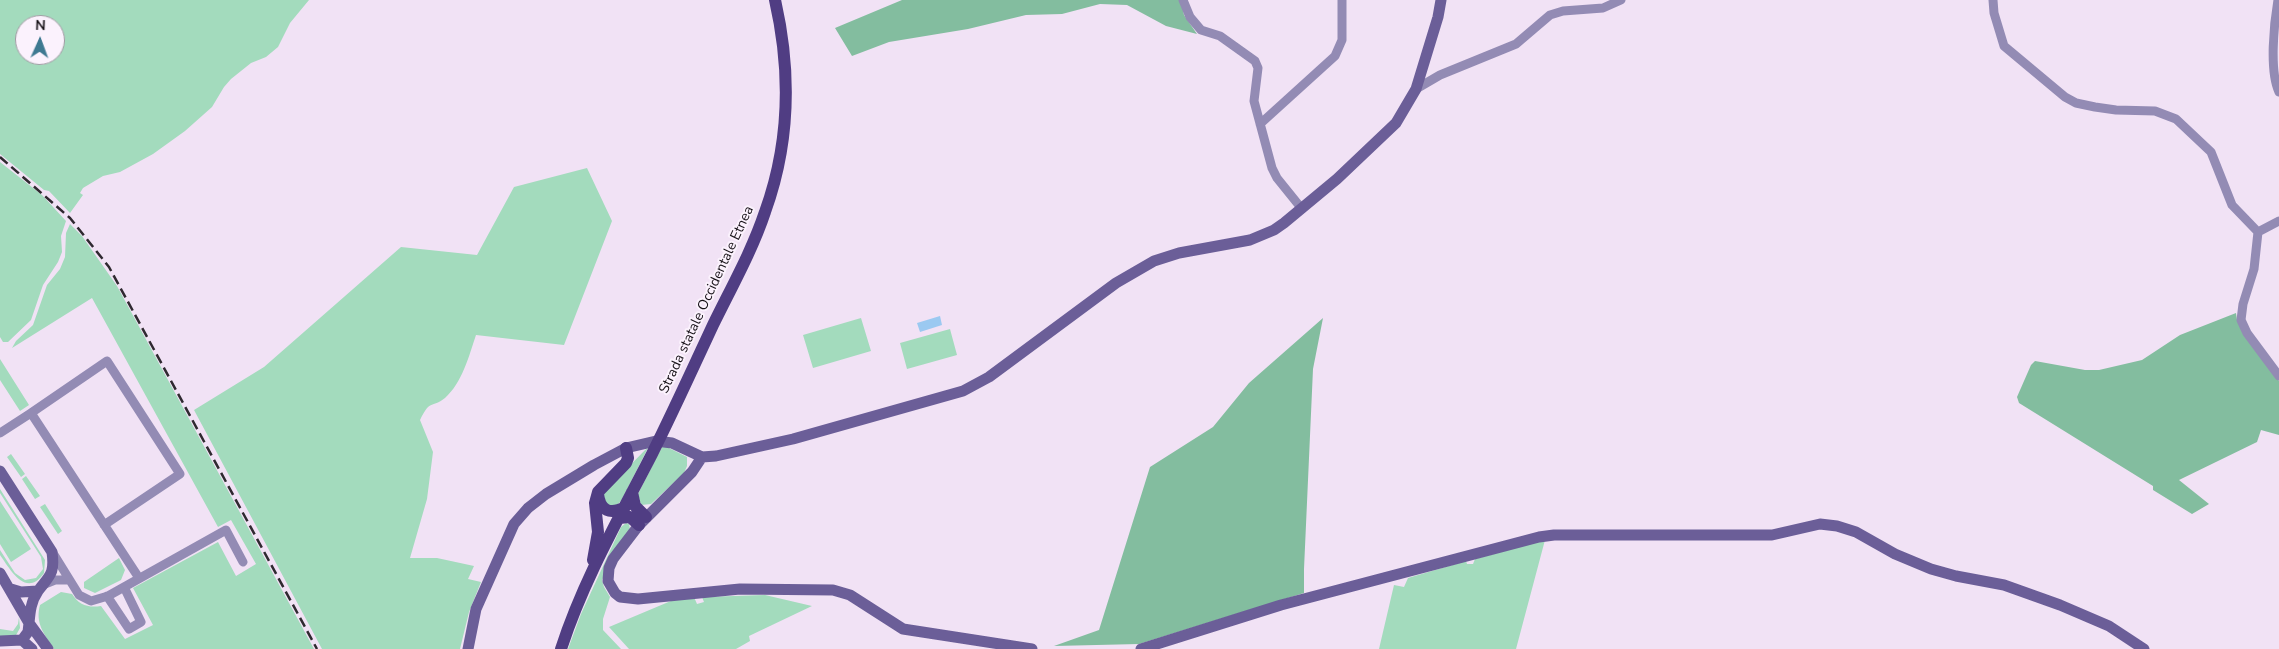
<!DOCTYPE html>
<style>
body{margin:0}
#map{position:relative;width:2279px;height:649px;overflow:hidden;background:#f1e2f5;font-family:"Nunito Sans",sans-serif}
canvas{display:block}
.north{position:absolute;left:15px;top:15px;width:50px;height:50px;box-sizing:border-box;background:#fbf2fd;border:1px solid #9f98a1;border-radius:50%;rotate:2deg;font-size:14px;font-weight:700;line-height:20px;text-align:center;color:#161117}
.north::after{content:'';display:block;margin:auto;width:18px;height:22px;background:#3e7991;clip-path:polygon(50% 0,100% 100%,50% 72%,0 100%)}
</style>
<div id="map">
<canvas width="2279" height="649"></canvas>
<div class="north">N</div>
</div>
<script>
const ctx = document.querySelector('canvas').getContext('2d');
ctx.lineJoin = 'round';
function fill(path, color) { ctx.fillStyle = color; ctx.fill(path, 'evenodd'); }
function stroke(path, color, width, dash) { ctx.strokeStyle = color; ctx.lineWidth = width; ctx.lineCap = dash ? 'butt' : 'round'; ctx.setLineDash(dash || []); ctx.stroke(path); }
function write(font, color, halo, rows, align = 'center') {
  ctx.font = font + ' "Nunito Sans",sans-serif'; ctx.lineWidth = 4; ctx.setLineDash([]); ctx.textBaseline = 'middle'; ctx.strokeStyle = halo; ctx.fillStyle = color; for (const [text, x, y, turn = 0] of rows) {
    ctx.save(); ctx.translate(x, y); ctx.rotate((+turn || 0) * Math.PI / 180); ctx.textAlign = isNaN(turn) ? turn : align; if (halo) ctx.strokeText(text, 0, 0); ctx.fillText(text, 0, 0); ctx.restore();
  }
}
const green = new Path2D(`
 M 0,0 L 309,0 L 290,23 L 278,47 L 266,57 L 251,63 L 231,79 L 224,87 L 212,107 L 185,131 L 153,154 L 120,172 L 103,176 L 83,188 L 80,193 L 83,195 L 70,213 L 49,191 L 44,190 L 0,154 ZM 25,25 L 55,25 L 55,55 L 25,55 Z
 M 0,162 L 42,195 L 66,221 L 61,236 L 62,252 L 58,262 L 43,285 L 31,320 L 8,342 L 3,342 L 0,337 Z
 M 587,168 L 612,221 L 564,345 L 476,335 C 469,356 462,383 445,398 C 431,409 431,398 420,420 L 433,452 L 427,499 L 410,558 L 437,558 L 474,566 L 468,579 L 481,582 L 469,612 L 460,649 L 322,649 L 194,410 L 264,367 L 401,247 L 477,255 L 514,187 Z
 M 70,224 L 82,236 L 117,286 L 314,649 L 54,649 C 44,634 35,623 40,605 L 61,592 L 72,594 C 79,605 88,608 101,606 L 125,639 L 153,625 L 133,588 L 218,542 L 236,576 L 256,564 L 231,520 L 218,527 L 92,298 L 12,348 L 16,341 L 33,325 L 47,285 L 60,269 L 65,257 L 66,233 Z
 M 861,318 L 871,351 L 813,368 L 803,335 Z
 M 950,329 L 957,355 L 907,369 L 900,343 Z
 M 0,359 L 29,405 L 20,411 L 0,380 Z
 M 663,445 L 687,457 L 687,466 L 684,473 L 651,504 L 641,505 L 638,494 Z
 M 649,446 L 621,501 L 617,505 L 607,507 L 603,493 Z
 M 11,454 L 25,474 L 21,477 L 7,457 Z
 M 26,476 L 40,496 L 35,499 L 22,479 Z
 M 0,489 L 45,560 L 44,573 C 26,599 10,569 0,555 L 0,550 L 15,573 L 25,580 L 36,578 L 43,569 L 41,557 L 0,493 Z
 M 0,501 L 31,549 L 11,562 L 0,544 Z
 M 45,504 L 62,531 L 58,534 L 40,507 Z
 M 626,523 L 629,524 L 630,529 L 602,580 L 604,587 L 610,597 L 603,619 L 603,630 L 621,649 L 568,649 L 581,614 L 621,527 Z
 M 1545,540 L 1516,649 L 1379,649 L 1394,585 L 1404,587 L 1408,578 L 1466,561 L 1467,564 L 1473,564 L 1475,559 Z
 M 119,558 L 125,570 L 121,580 L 95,593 L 84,588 L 84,582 Z
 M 765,595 L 812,606 L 749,636 L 750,641 L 736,649 L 629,649 L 609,627 L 678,598 L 694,597 L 697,604 L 704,602 L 702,597 Z
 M 19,617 L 20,628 L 15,637 L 0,636 L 0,629 L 13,631 L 18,624 Z`);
const forest = new Path2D(`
 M 902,0 L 1181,0 L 1184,15 L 1197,34 L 1166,26 L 1127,5 L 1100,4 L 1062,14 L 1026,15 L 968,29 L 889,42 L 852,56 L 835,28 Z
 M 2236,313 L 2237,320 L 2279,381 L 2279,435 L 2261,430 L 2257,442 L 2179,480 L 2209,504 L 2192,514 L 2153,490 L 2153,486 L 2019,403 L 2017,397 L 2031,365 L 2035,361 L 2085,370 L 2099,370 L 2142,360 L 2180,335 Z
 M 1323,318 L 1313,369 L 1304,569 L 1304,593 L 1139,644 L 1054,646 L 1099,630 L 1150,467 L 1213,427 L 1249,383 Z`);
const water = new Path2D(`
 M 940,316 L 942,325 L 920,332 L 917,323 Z`);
const street = new Path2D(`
 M 1183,0 L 1190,17 L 1201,30 L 1220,36 L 1255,61 L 1258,68 L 1254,101 L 1272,168 L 1277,178 L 1302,209
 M 1993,0 L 1994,13 L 2004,46 L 2065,97 L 2076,103 L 2095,107 L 2116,110 L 2155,111 L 2176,119 L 2211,152 L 2232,205 L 2258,232
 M 2278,0 C 2274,23 2269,71 2279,92
 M 1416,89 L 1440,75 L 1516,44 L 1550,15 L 1563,11 L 1603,8 L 1621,0
 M 1260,124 L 1335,56 L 1342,40 L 1342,0
 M 2279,221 L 2258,232 L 2254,269 L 2243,304 L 2241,320 L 2247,333 L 2279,376
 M 31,413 L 107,361 L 180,474 L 104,525
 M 0,433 L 31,413 L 139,578
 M 53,553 L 79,595 L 91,601 L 108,596 L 226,530 L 243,562
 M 45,584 L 55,580 L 68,580
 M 107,596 L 129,629 L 141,622 L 124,587`);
const secondary = new Path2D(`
 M 702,457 L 692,472 L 639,525 L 613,559 L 609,568 L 608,581 L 615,593 L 620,597 L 638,599 L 740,589 L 833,590 L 850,595 L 903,629 L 1032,649
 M 0,471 L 52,552 C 55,574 50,575 38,591 C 31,601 30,612 29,623 L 48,649
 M 0,573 L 29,623 L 28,632 L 22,640
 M 11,589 L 21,592 L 38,591
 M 22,640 L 32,649
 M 0,641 L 22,640
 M 468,649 L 476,609 L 514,524 L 528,508 L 546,494 L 594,465 L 626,448 L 656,441 L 672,443 L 702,457 L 716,456 L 793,439 L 963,391 L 989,377 L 1116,283 L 1154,261 L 1179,253 L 1250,240 L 1274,230 L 1284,223 L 1337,179 L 1396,123 L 1416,89 L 1438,17 L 1441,0
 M 1141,649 L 1281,605 L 1539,537 L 1554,535 L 1772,535 L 1820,524 L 1837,526 L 1856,532 L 1895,554 L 1931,569 L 1956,576 L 2004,585 L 2060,605 L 2109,626 L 2144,649`);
const primary = new Path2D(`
 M 632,492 L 635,506 L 646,517
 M 598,494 C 600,511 610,515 625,507
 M 619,518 L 630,517 L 639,525
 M 593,560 L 598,532 L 595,503 L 598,492 L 626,463 L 628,458 L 626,448
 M 561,649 C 583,581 619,518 652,454 C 673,412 693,368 713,325 C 731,288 752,251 765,212 C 790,143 791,70 775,0`);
const rail = new Path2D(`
 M 0,157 L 70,218 L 109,267 L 317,649`);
const streetNames = [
 ["Strada statale Occidentale Etnea",707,300,-65]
];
fill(green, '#a3dbbd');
fill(forest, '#83bd9f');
fill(water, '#9bc9f1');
stroke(street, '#938bb4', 9);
stroke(secondary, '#6b5e98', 11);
stroke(primary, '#503d83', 12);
stroke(rail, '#2f2930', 2.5, [10, 5]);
write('14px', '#161117', '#fbf2fd', streetNames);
</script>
